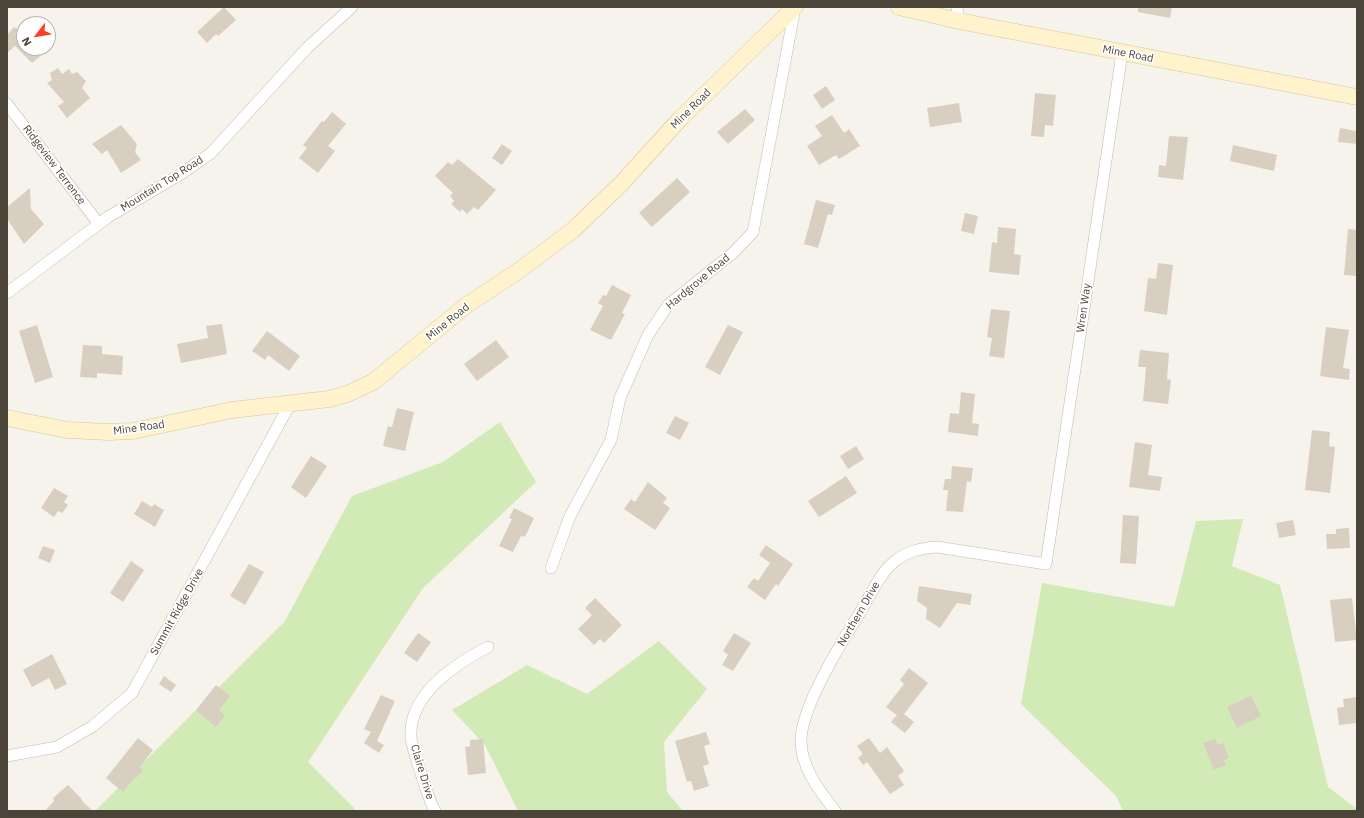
<!DOCTYPE html>
<style>
body{margin:0}
#map{position:relative;width:1364px;height:818px;overflow:hidden;background:#f6f3ec;font-family:"IBM Plex Sans",sans-serif}
canvas{display:block}
.frame{position:absolute;inset:0;border:8px solid #4b4439;pointer-events:none}
.north{position:absolute;left:16px;top:16px;width:40px;height:40px;box-sizing:border-box;background:#fff;border:1px solid #b7b4b0;border-radius:50%;rotate:239deg;font-size:11px;font-weight:700;line-height:16px;text-align:center;color:#4b4439}
.north::after{content:'';display:block;margin:auto;width:14px;height:18px;background:#fc3f1d;clip-path:polygon(50% 0,100% 100%,50% 72%,0 100%)}
</style>
<div id="map">
<canvas width="1364" height="818"></canvas>
<div class="frame"></div>
<div class="north">N</div>
</div>
<script>
const ctx = document.querySelector('canvas').getContext('2d');
ctx.lineJoin = 'round';
function fill(path, color) { ctx.fillStyle = color; ctx.fill(path, 'evenodd'); }
function stroke(path, color, width, dash) { ctx.strokeStyle = color; ctx.lineWidth = width; ctx.lineCap = dash ? 'butt' : 'round'; ctx.setLineDash(dash || []); ctx.stroke(path); }
function write(font, color, halo, rows, align = 'center') {
  ctx.font = font + ' "IBM Plex Sans",sans-serif'; ctx.lineWidth = 3.5; ctx.setLineDash([]); ctx.textBaseline = 'middle'; ctx.strokeStyle = halo; ctx.fillStyle = color; for (const [text, x, y, turn = 0] of rows) {
    ctx.save(); ctx.translate(x, y); ctx.rotate((+turn || 0) * Math.PI / 180); ctx.textAlign = isNaN(turn) ? turn : align; if (halo) ctx.strokeText(text, 0, 0); ctx.fillText(text, 0, 0); ctx.restore();
  }
}
const green = new Path2D(`
 M 500,422 L 536,482 L 423,588 L 308,762 L 357,811 L 95,811 L 285,621 L 352,496 L 443,462 Z
 M 1243,519 L 1232,566 L 1280,585 L 1328,787 L 1357,809 L 1357,811 L 1123,811 L 1116,796 L 1021,704 L 1042,583 L 1174,607 L 1196,521 Z
 M 659,641 L 707,689 L 664,742 L 667,792 L 683,811 L 518,811 L 485,745 L 452,710 L 527,665 L 587,694 Z`);
const building = new Path2D(`
 M 224,7 L 236,20 L 218,36 L 216,34 L 207,43 L 197,32 Z
 M 1138,7 L 1172,7 L 1170,18 L 1138,12 Z
 M 14,27 L 24,33 L 24,48 L 50,48 L 32,63 L 15,46 L 7,53 L 7,35 Z
 M 58,68 L 62,74 L 69,69 L 72,74 L 77,72 L 86,81 L 82,88 L 90,98 L 67,118 L 58,106 L 64,102 L 47,83 L 52,80 L 50,73 Z
 M 826,86 L 835,100 L 822,109 L 813,95 Z
 M 1035,93 L 1056,95 L 1053,126 L 1045,125 L 1044,137 L 1031,136 Z
 M 959,103 L 962,122 L 930,127 L 927,108 Z
 M 745,109 L 755,120 L 728,144 L 717,132 Z
 M 332,112 L 346,124 L 328,146 L 335,151 L 318,173 L 299,158 L 307,148 L 303,145 L 322,121 L 324,122 Z
 M 832,115 L 844,133 L 849,129 L 860,146 L 839,159 L 836,155 L 819,165 L 807,146 L 822,136 L 815,126 Z
 M 121,125 L 137,144 L 135,152 L 141,160 L 121,173 L 107,150 L 102,154 L 92,144 Z
 M 1340,128 L 1357,131 L 1357,144 L 1338,142 Z
 M 1169,136 L 1188,137 L 1183,180 L 1158,177 L 1159,165 L 1166,166 Z
 M 502,144 L 512,151 L 502,165 L 492,158 Z
 M 1233,145 L 1277,155 L 1274,171 L 1230,161 Z
 M 458,159 L 496,190 L 478,210 L 474,207 L 467,214 L 462,209 L 460,212 L 451,204 L 454,201 L 450,196 L 453,193 L 435,176 L 448,162 L 452,165 Z
 M 677,178 L 690,192 L 652,227 L 639,213 Z
 M 30,188 L 31,209 L 44,224 L 24,244 L 7,219 L 7,207 Z
 M 816,200 L 835,205 L 832,215 L 828,214 L 818,248 L 804,244 Z
 M 965,213 L 978,216 L 974,234 L 961,231 Z
 M 998,227 L 1016,229 L 1014,254 L 1021,255 L 1019,275 L 989,272 L 992,242 L 997,243 Z
 M 1348,229 L 1357,230 L 1357,276 L 1344,275 Z
 M 1158,263 L 1173,265 L 1167,315 L 1144,311 L 1148,278 L 1156,279 Z
 M 612,285 L 631,295 L 622,313 L 625,314 L 611,340 L 590,330 L 603,306 L 598,303 L 603,295 L 606,296 Z
 M 991,309 L 1010,311 L 1004,358 L 989,356 L 992,338 L 987,337 Z
 M 222,324 L 227,354 L 181,363 L 177,344 L 208,338 L 206,326 Z
 M 37,325 L 53,377 L 35,383 L 19,331 Z
 M 728,325 L 743,332 L 720,375 L 705,367 Z
 M 1326,327 L 1349,330 L 1343,368 L 1350,369 L 1349,380 L 1320,376 Z
 M 267,331 L 300,356 L 289,371 L 268,355 L 265,360 L 252,351 Z
 M 496,340 L 509,357 L 477,381 L 464,364 Z
 M 83,345 L 102,346 L 102,354 L 123,356 L 122,375 L 97,373 L 97,378 L 80,377 Z
 M 1140,350 L 1169,353 L 1167,379 L 1171,380 L 1168,404 L 1143,401 L 1146,367 L 1138,367 Z
 M 961,392 L 975,394 L 972,423 L 979,424 L 978,436 L 948,432 L 950,413 L 959,414 Z
 M 397,408 L 414,412 L 405,451 L 383,446 L 388,426 L 392,427 Z
 M 675,416 L 689,423 L 680,440 L 666,433 Z
 M 1312,430 L 1330,432 L 1329,446 L 1335,447 L 1330,493 L 1305,490 Z
 M 1135,442 L 1152,445 L 1148,475 L 1162,477 L 1160,491 L 1129,487 Z
 M 856,446 L 864,459 L 848,469 L 840,456 Z
 M 311,456 L 327,466 L 306,498 L 291,487 Z
 M 952,466 L 973,468 L 971,482 L 967,481 L 963,512 L 946,511 L 948,490 L 943,490 L 945,479 L 951,479 Z
 M 846,476 L 857,493 L 819,517 L 808,501 Z
 M 648,482 L 667,498 L 663,503 L 670,508 L 655,530 L 624,509 L 631,499 L 635,502 Z
 M 54,488 L 68,496 L 64,502 L 68,505 L 62,513 L 58,511 L 54,517 L 41,508 Z
 M 142,501 L 152,507 L 154,504 L 164,510 L 155,527 L 134,514 Z
 M 514,508 L 534,518 L 525,537 L 521,536 L 513,552 L 499,546 L 512,519 L 509,518 Z
 M 1123,515 L 1139,516 L 1136,564 L 1120,563 Z
 M 1293,520 L 1296,535 L 1279,538 L 1276,523 Z
 M 1349,528 L 1350,548 L 1327,549 L 1326,534 L 1336,534 L 1336,529 Z
 M 766,545 L 793,564 L 778,586 L 776,584 L 765,600 L 747,587 L 754,578 L 758,581 L 770,563 L 759,555 Z
 M 43,546 L 55,550 L 50,563 L 38,558 Z
 M 131,561 L 144,570 L 123,602 L 110,593 Z
 M 249,564 L 264,572 L 245,605 L 230,596 Z
 M 919,586 L 972,594 L 970,605 L 957,603 L 940,628 L 926,619 L 927,608 L 917,601 Z
 M 595,598 L 622,625 L 604,643 L 600,639 L 594,645 L 578,629 L 592,615 L 585,608 Z
 M 1352,598 L 1357,640 L 1335,642 L 1330,600 Z
 M 418,633 L 431,642 L 417,662 L 404,653 Z
 M 734,633 L 751,643 L 733,671 L 722,665 L 728,655 L 723,651 Z
 M 52,654 L 67,684 L 55,690 L 49,678 L 32,687 L 23,670 Z
 M 909,668 L 928,683 L 904,714 L 914,722 L 905,733 L 891,722 L 897,715 L 886,707 L 904,684 L 900,680 Z
 M 164,676 L 176,685 L 171,692 L 159,684 Z
 M 216,685 L 230,696 L 219,710 L 225,715 L 216,727 L 196,710 Z
 M 381,695 L 395,701 L 377,741 L 384,745 L 379,753 L 364,743 L 371,732 L 364,729 Z
 M 1251,696 L 1261,716 L 1237,728 L 1227,707 Z
 M 1357,697 L 1357,723 L 1339,725 L 1337,708 L 1344,707 L 1343,699 Z
 M 706,732 L 710,744 L 704,746 L 709,764 L 703,766 L 709,786 L 694,791 L 691,781 L 687,782 L 675,741 Z
 M 138,738 L 153,750 L 140,767 L 143,770 L 136,778 L 135,777 L 123,792 L 106,778 Z
 M 869,738 L 880,753 L 887,747 L 904,771 L 898,776 L 904,785 L 890,794 L 867,762 L 863,765 L 858,758 L 863,754 L 857,746 Z
 M 483,739 L 486,773 L 468,775 L 465,747 L 470,746 L 470,740 Z
 M 1215,739 L 1218,745 L 1223,743 L 1229,758 L 1224,760 L 1226,765 L 1214,770 L 1203,743 Z
 M 68,785 L 81,798 L 83,802 L 93,811 L 45,811 L 54,801 L 53,798 Z`);
const street = new Path2D(`
 M 957,7 L 959,21
 M 7,104 L 99,224
 M 7,293 L 108,217 L 181,174 L 211,153 L 307,48 L 352,7
 M 551,568 L 570,516 L 611,440 L 620,398 L 648,335 L 668,305 L 733,253 L 753,232 L 795,8
 M 7,756 L 57,747 L 93,726 L 132,693 L 290,404
 M 435,811 C 429,800 426,788 422,777 C 418,764 413,751 411,738 C 408,695 455,664 488,647
 M 835,811 C 819,790 802,769 801,742 C 800,708 843,640 861,611 C 871,594 880,573 895,561 C 908,551 921,548 937,547 L 1046,564 L 1122,53`);
const secondary = new Path2D(`
 M 899,7 L 959,21 L 1357,97
 M 7,418 L 67,430 L 109,432 L 133,431 L 232,410 L 329,399 L 347,394 L 373,382 L 468,304 L 517,272 L 573,230 L 621,184 L 679,120 L 795,7`);
const streetNames = [
 ["Mine Road",1128,54,11],
 ["Mine Road",691,109,-45],
 ["Ridgeview Terrence",54,165,53],
 ["Mountain Top Road",162,184,-32],
 ["Hardgrove Road",698,282,-40],
 ["Wren Way",1084,308,-82],
 ["Mine Road",448,322,-39],
 ["Mine Road",139,428,-8],
 ["Summit Ridge Drive",177,612,-61],
 ["Northern Drive",859,614,-60],
 ["Claire Drive",422,772,73]
];
fill(green, '#d2eab5');
fill(building, '#d8cfc1');
stroke(street, '#c2bbae', 12);
stroke(secondary, '#d6c79b', 17);
stroke(street, '#fff', 11);
stroke(secondary, '#fff3cd', 16);
write('11px', '#4b4439', '#fff', streetNames);
</script>
